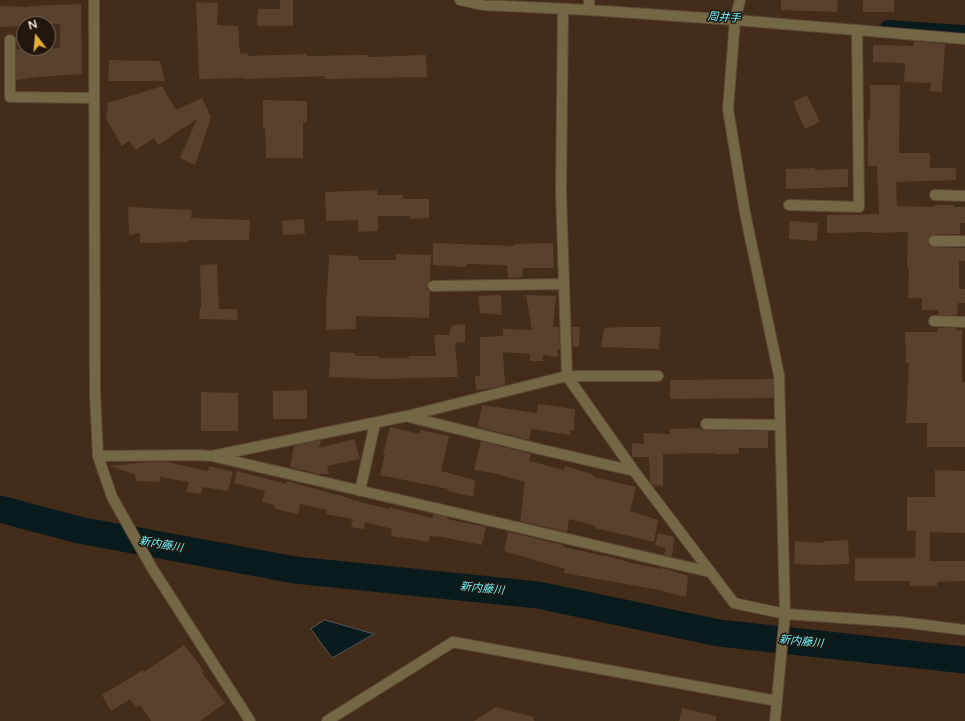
<!DOCTYPE html>
<meta charset="utf-8">
<style>
body{margin:0}
#map{position:relative;width:965px;height:721px;overflow:hidden;background:#432c19;font-family:"Varela Round",sans-serif}
canvas{display:block}
.north{position:absolute;left:16px;top:16px;width:40px;height:40px;box-sizing:border-box;background:#22170f;border:1px solid #76695f;border-radius:50%;rotate:344deg;font-size:11px;font-weight:700;line-height:16px;text-align:center;color:#f3e3d7}
.north::after{content:'';display:block;margin:auto;width:14px;height:18px;background:#e7ac36;clip-path:polygon(50% 0,100% 100%,50% 72%,0 100%)}
</style>
<div id="map">
<canvas width="965" height="721"></canvas>
<div class="north">N</div>
</div>
<script>
const ctx = document.querySelector('canvas').getContext('2d');
ctx.lineJoin = 'round';
function fill(path, color) { ctx.fillStyle = color; ctx.fill(path, 'evenodd'); }
function stroke(path, color, width, dash) { ctx.strokeStyle = color; ctx.lineWidth = width; ctx.lineCap = dash ? 'butt' : 'round'; ctx.setLineDash(dash || []); ctx.stroke(path); }
function write(font, color, halo, rows, align = 'center') {
  ctx.font = font + ' "Varela Round","Noto Sans JP",sans-serif'; ctx.lineWidth = 3; ctx.setLineDash([]); ctx.textBaseline = 'middle'; ctx.strokeStyle = halo; ctx.fillStyle = color; for (const [text, x, y, turn = 0] of rows) {
    ctx.save(); ctx.translate(x, y); ctx.rotate((+turn || 0) * Math.PI / 180); ctx.textAlign = isNaN(turn) ? turn : align; if (halo) ctx.strokeText(text, 0, 0); ctx.fillText(text, 0, 0); ctx.restore();
  }
}
const water = new Path2D(`
 M 325,620 L 374,634 L 332,658 L 311,629 Z`);
const canal = new Path2D(`
 M 888,28 L 963,33 L 965,35`);
const river = new Path2D(`
 M 0,509 L 79,530 L 295,570 L 538,595 L 719,633 L 965,660`);
const building = new Path2D(`
 M 280,0 L 293,0 L 293,26 L 257,26 L 258,9 L 280,9 Z
 M 781,0 L 838,0 L 837,12 L 781,10 Z
 M 863,0 L 894,0 L 894,12 L 863,12 Z
 M 196,2 L 218,3 L 217,25 L 238,26 L 240,54 L 248,53 L 248,56 L 307,54 L 307,56 L 368,55 L 368,57 L 426,55 L 427,77 L 325,79 L 325,76 L 243,79 L 244,78 L 199,79 Z
 M 81,4 L 82,74 L 39,77 L 16,80 L 16,49 L 39,49 L 60,48 L 60,24 L 26,23 L 24,24 L 24,26 L 0,27 L 0,6 L 29,7 L 29,6 Z
 M 914,41 L 945,44 L 942,92 L 930,91 L 931,83 L 904,82 L 905,63 L 873,62 L 873,45 L 914,46 Z
 M 109,60 L 160,61 L 165,81 L 108,81 Z
 M 870,85 L 900,85 L 899,153 L 930,153 L 930,168 L 956,168 L 956,180 L 896,182 L 897,206 L 934,207 L 934,205 L 954,205 L 954,207 L 965,207 L 965,223 L 960,223 L 960,234 L 934,235 L 929,237 L 928,241 L 929,245 L 934,247 L 965,248 L 965,261 L 959,261 L 959,289 L 965,289 L 965,303 L 958,303 L 957,315 L 938,315 L 938,310 L 922,310 L 922,298 L 908,298 L 909,268 L 907,268 L 908,232 L 872,233 L 872,232 L 827,233 L 827,215 L 879,214 L 877,166 L 868,166 L 868,119 L 870,119 Z
 M 162,86 L 176,110 L 202,98 L 211,117 L 195,165 L 180,158 L 197,119 L 158,145 L 154,138 L 136,150 L 129,141 L 122,146 L 106,119 L 108,103 Z
 M 807,95 L 820,122 L 805,129 L 793,102 Z
 M 263,100 L 307,101 L 307,122 L 303,122 L 303,158 L 266,158 L 265,128 L 263,128 Z
 M 815,168 L 815,170 L 848,169 L 848,187 L 786,189 L 786,169 Z
 M 377,190 L 377,195 L 403,195 L 403,199 L 429,199 L 429,218 L 410,219 L 410,216 L 378,216 L 378,231 L 358,232 L 358,220 L 326,221 L 325,192 Z
 M 128,207 L 192,210 L 191,218 L 250,220 L 249,240 L 189,240 L 188,242 L 140,243 L 140,233 L 129,235 Z
 M 304,219 L 305,234 L 283,235 L 282,221 Z
 M 790,221 L 818,223 L 817,241 L 789,239 Z
 M 433,243 L 514,246 L 514,244 L 553,243 L 554,268 L 523,268 L 522,277 L 508,278 L 507,265 L 466,264 L 466,267 L 433,265 Z
 M 396,254 L 431,255 L 430,280 L 427,286 L 427,289 L 430,292 L 429,318 L 356,316 L 356,329 L 326,330 L 326,296 L 327,296 L 329,255 L 358,256 L 358,260 L 396,260 Z
 M 217,264 L 219,309 L 237,309 L 238,320 L 199,319 L 200,308 L 201,308 L 200,265 Z
 M 501,295 L 502,315 L 480,313 L 478,296 Z
 M 526,295 L 556,296 L 553,327 L 559,327 L 560,349 L 557,350 L 558,357 L 543,355 L 543,361 L 530,361 L 530,354 L 503,352 L 505,385 L 487,389 L 476,390 L 475,376 L 480,376 L 480,337 L 503,336 L 503,329 L 532,330 Z
 M 465,324 L 465,342 L 455,343 L 458,377 L 378,379 L 329,377 L 330,352 L 355,353 L 355,356 L 379,356 L 379,358 L 409,358 L 409,356 L 436,356 L 434,335 L 449,335 L 452,325 Z
 M 572,327 L 580,327 L 579,346 L 573,347 Z
 M 623,327 L 661,327 L 659,349 L 601,347 L 604,328 Z
 M 938,328 L 957,328 L 956,330 L 962,330 L 962,382 L 965,382 L 965,447 L 927,447 L 927,423 L 906,423 L 909,363 L 906,363 L 905,332 L 938,332 Z
 M 773,379 L 773,398 L 670,399 L 670,380 Z
 M 307,390 L 307,419 L 273,419 L 273,391 Z
 M 201,392 L 238,393 L 238,431 L 201,431 Z
 M 538,404 L 575,409 L 574,431 L 570,430 L 570,435 L 531,429 L 529,440 L 478,427 L 482,405 L 537,413 Z
 M 390,427 L 419,434 L 420,430 L 449,436 L 441,471 L 475,480 L 473,497 L 448,491 L 448,489 L 380,475 L 385,454 L 383,454 Z
 M 697,428 L 706,430 L 768,431 L 768,448 L 739,448 L 739,454 L 715,454 L 715,453 L 663,454 L 663,486 L 653,485 L 650,482 L 649,457 L 632,457 L 632,443 L 644,444 L 643,433 L 670,434 L 670,429 Z
 M 354,439 L 360,459 L 327,466 L 329,474 L 319,474 L 290,467 L 294,446 L 321,440 L 319,448 Z
 M 481,441 L 531,454 L 529,461 L 564,470 L 565,466 L 594,475 L 594,477 L 636,487 L 630,511 L 658,520 L 654,542 L 595,528 L 596,526 L 569,519 L 567,532 L 520,521 L 525,482 L 493,473 L 474,470 Z
 M 150,462 L 167,462 L 208,471 L 209,466 L 233,472 L 228,491 L 203,487 L 201,494 L 186,492 L 189,482 L 160,477 L 160,482 L 137,481 L 134,474 L 109,466 Z
 M 935,470 L 965,471 L 965,533 L 930,532 L 930,561 L 965,561 L 965,581 L 937,582 L 937,586 L 910,586 L 910,581 L 855,581 L 855,558 L 915,558 L 916,531 L 907,531 L 907,497 L 935,497 Z
 M 237,471 L 286,484 L 287,481 L 352,499 L 352,500 L 389,509 L 389,507 L 432,518 L 434,514 L 447,517 L 447,519 L 486,527 L 482,545 L 442,537 L 430,536 L 428,542 L 408,538 L 408,539 L 391,536 L 392,529 L 365,522 L 364,529 L 351,527 L 353,519 L 326,514 L 327,510 L 300,504 L 298,514 L 275,509 L 274,505 L 262,502 L 265,491 L 234,483 Z
 M 508,532 L 564,545 L 564,547 L 604,556 L 604,555 L 632,563 L 661,569 L 661,567 L 688,576 L 686,597 L 654,589 L 564,573 L 565,569 L 504,551 Z
 M 658,533 L 674,537 L 672,557 L 664,555 L 666,548 L 655,545 Z
 M 848,540 L 849,564 L 819,565 L 794,564 L 795,541 L 824,543 L 824,541 Z
 M 184,645 L 204,671 L 202,673 L 225,703 L 200,721 L 151,721 L 140,705 L 136,707 L 130,699 L 111,711 L 102,695 L 143,670 L 144,672 Z
 M 496,707 L 534,717 L 534,721 L 474,721 Z
 M 682,708 L 716,716 L 716,721 L 679,721 Z`);
const minor = new Path2D(`
 M 460,0 L 483,5 L 589,10 L 589,0
 M 563,9 L 561,192 L 567,376 L 634,471 L 734,603 L 785,614 L 901,622 L 965,630
 M 589,10 L 735,20 L 965,39
 M 10,40 L 10,97 L 94,98
 M 935,195 L 965,196
 M 789,205 L 859,207 L 857,30
 M 934,241 L 965,241
 M 433,286 L 564,284
 M 934,321 L 965,322
 M 409,417 L 539,449 L 634,471
 M 706,424 L 780,425
 M 98,456 L 196,455 L 212,456 L 407,416 L 567,376 L 658,376
 M 216,457 L 710,572
 M 360,491 L 375,423
 M 327,721 L 453,642 L 777,701`);
const tertiary = new Path2D(`
 M 94,0 L 95,393 L 98,456 L 112,497 L 152,568 L 250,721
 M 740,0 L 735,20 L 728,109 L 745,213 L 779,375 L 785,614 L 775,721`);
const waterNames = [
 ["周井手",724,18,4],
 ["新内藤川",161,545,10],
 ["新内藤川",482,589,6],
 ["新内藤川",801,642,6]
];
fill(water, '#0a1b1d');
stroke(water, '#505755', 1);
stroke(canal, '#0a1b1d', 16);
stroke(river, '#0a1b1d', 27);
fill(building, '#59412d');
stroke(minor, '#5f4937', 12);
stroke(tertiary, '#5f4937', 12);
stroke(minor, '#736745', 10);
stroke(tertiary, '#736745', 10);
write('italic 11px', '#69effb', '#22170f', waterNames);
</script>
